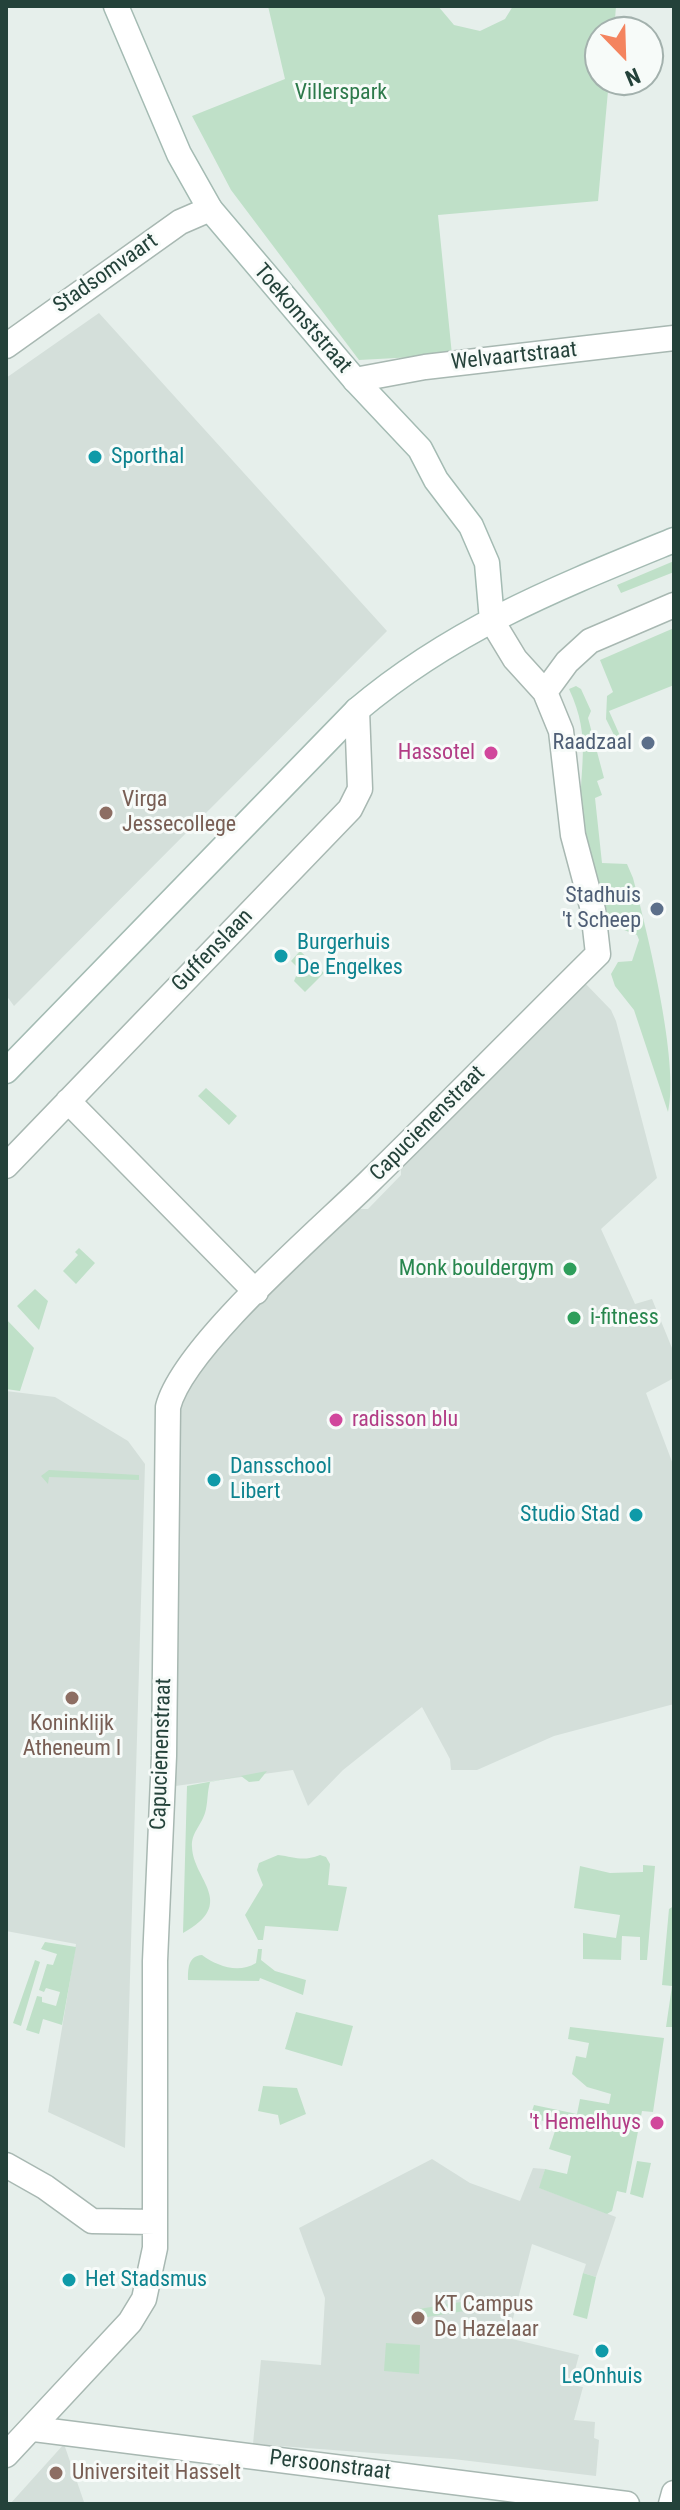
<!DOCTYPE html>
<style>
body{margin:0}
#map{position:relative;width:680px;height:2510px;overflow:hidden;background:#e6efeb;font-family:"Roboto Condensed",sans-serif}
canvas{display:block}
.frame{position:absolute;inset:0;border:8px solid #24423a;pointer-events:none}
.north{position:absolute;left:584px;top:16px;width:80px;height:80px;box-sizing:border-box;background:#f7fbf9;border:2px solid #a3b1ad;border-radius:50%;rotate:157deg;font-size:22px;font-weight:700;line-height:32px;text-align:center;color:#24423a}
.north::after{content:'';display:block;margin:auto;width:28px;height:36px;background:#f4845f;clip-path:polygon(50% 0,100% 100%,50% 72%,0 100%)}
</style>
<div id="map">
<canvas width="680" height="2510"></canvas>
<div class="frame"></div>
<div class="north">N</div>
</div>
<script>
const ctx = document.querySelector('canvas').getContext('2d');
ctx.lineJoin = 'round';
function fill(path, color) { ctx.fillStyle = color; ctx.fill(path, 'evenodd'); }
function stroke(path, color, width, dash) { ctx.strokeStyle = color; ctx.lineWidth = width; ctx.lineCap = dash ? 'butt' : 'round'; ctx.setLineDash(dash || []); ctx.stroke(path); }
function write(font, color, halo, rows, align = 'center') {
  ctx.font = font + ' "Roboto Condensed",sans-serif'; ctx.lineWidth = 6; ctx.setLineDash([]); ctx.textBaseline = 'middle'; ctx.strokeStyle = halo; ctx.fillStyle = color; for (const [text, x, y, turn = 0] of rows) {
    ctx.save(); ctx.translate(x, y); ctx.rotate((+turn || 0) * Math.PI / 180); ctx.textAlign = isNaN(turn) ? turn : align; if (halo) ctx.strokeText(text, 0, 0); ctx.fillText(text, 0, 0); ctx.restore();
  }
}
const built = new Path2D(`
 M 99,313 L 387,631 L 14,1006 L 6,995 L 6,378 Z
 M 582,980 L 611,1010 L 616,1021 L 657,1178 L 601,1229 L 635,1304 L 652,1299 L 674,1353 L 674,1378 L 646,1393 L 674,1467 L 674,1704 L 554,1736 L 477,1770 L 451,1770 L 450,1759 L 422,1707 L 343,1770 L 308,1806 L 293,1770 L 168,1787 L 175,1399 L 270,1287 L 359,1209 L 368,1209 L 401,1175 L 401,1162 Z
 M 6,1391 L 55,1397 L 128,1441 L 145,1464 L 125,2148 L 48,2112 L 76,1944 L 6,1931 Z
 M 432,2159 L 470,2183 L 520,2201 L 533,2168 L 545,2169 L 540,2188 L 616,2217 L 596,2277 L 583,2273 L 586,2264 L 532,2244 L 508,2338 L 579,2355 L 571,2385 L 583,2387 L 574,2420 L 595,2422 L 594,2438 L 599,2440 L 596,2476 L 453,2459 L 253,2444 L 261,2360 L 321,2365 L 325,2298 L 299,2228 Z
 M 64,2444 L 84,2502 L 10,2504 Z`);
const green = new Path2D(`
 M 268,6 L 438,6 L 454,25 L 480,31 L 505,19 L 513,6 L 616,6 L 614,32 L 600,32 L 600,80 L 609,80 L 598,201 L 438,215 L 452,355 L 359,360 L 231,190 L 192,116 L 285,79 Z
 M 674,561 L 674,572 L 621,593 L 617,585 Z
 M 674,628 L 674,685 L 609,711 L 621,738 L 616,739 L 606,719 L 607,696 L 613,692 L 600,660 Z
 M 576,686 L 581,689 L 591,711 L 588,718 L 604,778 L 597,781 L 602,795 L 595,798 L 602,863 L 627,864 L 633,878 C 647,931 680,1064 668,1112 L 634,1010 L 615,986 L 611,974 L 618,962 L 632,961 L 639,940 L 637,935 C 629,932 620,929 615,924 C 598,907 582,842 581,818 C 578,768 593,740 569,689 Z
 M 300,951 L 324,973 L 305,992 L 294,981 L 299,969 L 291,961 Z
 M 206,1088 L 237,1116 L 229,1125 L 198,1096 Z
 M 79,1248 L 95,1263 L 76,1284 L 63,1271 L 78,1255 L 75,1252 Z
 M 35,1289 L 48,1301 L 39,1330 L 17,1306 Z
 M 6,1319 L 34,1348 L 20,1391 L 6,1389 Z
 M 49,1470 L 139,1475 L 139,1480 L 49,1477 L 48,1484 L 41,1476 Z
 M 267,1771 L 259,1781 L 249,1782 L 241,1776 L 210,1782 C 207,1792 208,1803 205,1813 C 201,1826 191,1833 192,1847 C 193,1880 238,1903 183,1933 L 187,1786 Z
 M 278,1855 C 295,1857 302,1862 320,1855 L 326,1857 L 330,1864 L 328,1885 L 347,1887 L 338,1931 L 265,1926 L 263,1940 L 258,1940 L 245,1915 L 263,1885 L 257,1870 L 259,1863 Z
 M 643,1865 L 655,1866 L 647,1960 L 640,1960 L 640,1937 L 622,1936 L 621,1960 L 583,1959 L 583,1933 L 616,1938 L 620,1915 L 574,1908 L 580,1866 L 610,1873 L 643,1872 Z
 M 674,1906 L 674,2027 L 666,2027 L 672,1986 L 662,1985 L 669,1909 Z
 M 45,1942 L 76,1947 L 62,2025 L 43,2019 L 39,2034 L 26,2030 L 37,1996 L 42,1997 L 42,2002 L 56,2006 L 60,1992 L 46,1988 L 44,1992 L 39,1990 L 47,1964 L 53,1965 L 57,1954 L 41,1949 Z
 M 258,1949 L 262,1949 L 261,1960 L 275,1971 L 306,1980 L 303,1995 L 260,1978 L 259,1981 L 188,1980 C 188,1969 188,1956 202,1955 C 217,1966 238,1974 256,1963 Z
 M 35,1960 L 40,1962 L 21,2026 L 13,2023 Z
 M 296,2012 L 353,2026 L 342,2066 L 285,2049 Z
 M 570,2027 L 664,2038 L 653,2112 L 642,2111 L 626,2193 L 617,2191 L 612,2211 L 607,2214 L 539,2188 L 545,2169 L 567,2174 L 571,2156 L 549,2149 L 557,2125 L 530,2117 L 534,2105 L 577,2114 L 580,2099 L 609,2104 L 611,2094 L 587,2087 L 572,2074 L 576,2056 L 586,2058 L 589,2043 L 568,2039 Z
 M 263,2086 L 297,2088 L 306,2114 L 280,2125 L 278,2115 L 258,2111 Z
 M 637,2161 L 651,2163 L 643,2198 L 630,2194 Z
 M 583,2273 L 596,2277 L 587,2319 L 573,2315 Z
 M 467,2301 L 482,2302 L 483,2308 L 415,2319 L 413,2310 Z
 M 386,2343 L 420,2345 L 419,2374 L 384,2371 Z`);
const minor = new Path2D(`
 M 6,346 L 180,222 L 210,209
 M 355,380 L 425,367 L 674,338
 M 545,692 L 567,662 L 590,641 L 674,605
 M 68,1101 L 256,1292
 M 6,1166 L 350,809 L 360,789 L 357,710
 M 6,2165 L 45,2187 L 92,2221 L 155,2222
 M 34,2429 L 627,2504
 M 6,2455 L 130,2322 L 144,2299 L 155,2248 L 155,1961 L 164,1756 L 168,1407 C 183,1347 320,1230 369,1182 C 446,1107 521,1030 598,954 L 593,910 L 573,835 L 561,731 L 545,692 L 515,659 L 492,621
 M 671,2504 L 674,2493`);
const secondary = new Path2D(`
 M 116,6 L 179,154 L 210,209 L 355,380 L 420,449 L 436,480 L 471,526 L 487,563 L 492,621
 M 6,1071 L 357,710 C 454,628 559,587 674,540`);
const markers = [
 [95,457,8,"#0f9aa8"],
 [648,743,8,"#5c6f8a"],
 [491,753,8,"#d1479c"],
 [106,813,8,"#8d6e63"],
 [657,909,8,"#5c6f8a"],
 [281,956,8,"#0f9aa8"],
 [570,1269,8,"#2e9e5b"],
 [574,1318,8,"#2e9e5b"],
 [336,1420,8,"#d1479c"],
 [214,1480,8,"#0f9aa8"],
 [636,1515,8,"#0f9aa8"],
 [72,1698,8,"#8d6e63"],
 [657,2123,8,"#d1479c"],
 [69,2280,8,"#0f9aa8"],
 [418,2318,8,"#8d6e63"],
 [602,2351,8,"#0f9aa8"],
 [56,2473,8,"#8d6e63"]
];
const parkNames = [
 ["Villerspark",341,93]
];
const streetNames = [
 ["Stadsomvaart",106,274,-35],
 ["Toekomststraat",302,319,49],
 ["Welvaartstraat",514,357,-6],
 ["Guffenslaan",213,951,-46],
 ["Capucienenstraat",428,1124,-45],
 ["Capucienenstraat",162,1754,-88],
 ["Persoonstraat",330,2466,7]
];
const cultureNames = [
 ["Sporthal",111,457],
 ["Burgerhuis",297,943],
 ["De Engelkes",297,968],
 ["Dansschool",230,1467],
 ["Libert",230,1492],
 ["Studio Stad",620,1515,"right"],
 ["Het Stadsmus",85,2280],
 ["LeOnhuis",602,2377,"center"]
];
const serviceNames = [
 ["Raadzaal",632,743],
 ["Stadhuis",641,896],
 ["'t Scheep",641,921]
];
const hotelNames = [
 ["Hassotel",475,753],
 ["radisson blu",352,1420,"left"],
 ["'t Hemelhuys",641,2123]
];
const educationNames = [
 ["Virga",122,800],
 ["Jessecollege",122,825],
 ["Koninklijk",72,1724,"center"],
 ["Atheneum I",72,1749,"center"],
 ["KT Campus",434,2305],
 ["De Hazelaar",434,2330],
 ["Universiteit Hasselt",72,2473]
];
const leisureNames = [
 ["Monk bouldergym",554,1269],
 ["i-fitness",590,1318,"left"]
];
fill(built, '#d4dfda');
fill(green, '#bfe0c8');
stroke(minor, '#a8b8b2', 27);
stroke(secondary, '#a4bbb3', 27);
stroke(minor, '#fff', 24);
stroke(secondary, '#fff', 24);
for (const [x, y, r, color] of markers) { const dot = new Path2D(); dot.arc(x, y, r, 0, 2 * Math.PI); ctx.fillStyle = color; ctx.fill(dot); stroke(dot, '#f7fbf9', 3); }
write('22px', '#2d7a4b', '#f7fbf9', parkNames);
write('22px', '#24423a', '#f7fbf9', streetNames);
write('22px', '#0d838f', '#f7fbf9', cultureNames, 'left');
write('22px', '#4e5e75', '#f7fbf9', serviceNames, 'right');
write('22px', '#b23c85', '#f7fbf9', hotelNames, 'right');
write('22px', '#785e54', '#f7fbf9', educationNames, 'left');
write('22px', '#27864d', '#f7fbf9', leisureNames, 'right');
</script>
